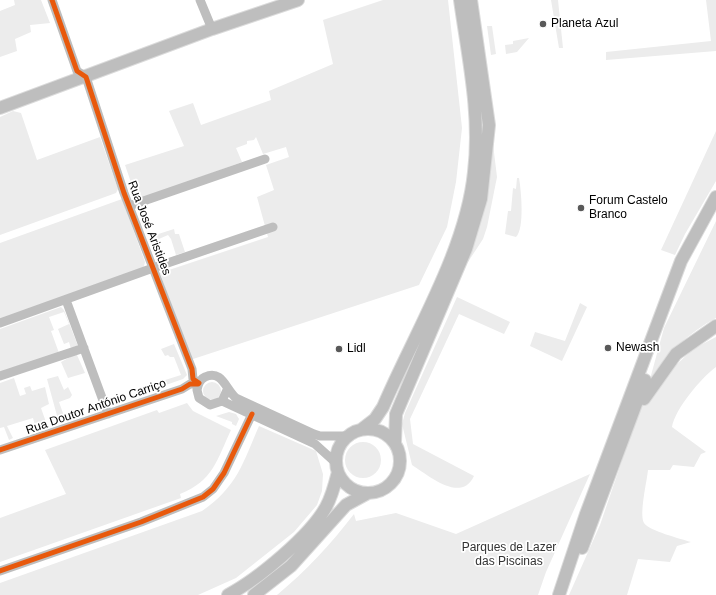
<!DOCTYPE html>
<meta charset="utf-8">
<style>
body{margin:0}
canvas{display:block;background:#fff}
</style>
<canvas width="716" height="595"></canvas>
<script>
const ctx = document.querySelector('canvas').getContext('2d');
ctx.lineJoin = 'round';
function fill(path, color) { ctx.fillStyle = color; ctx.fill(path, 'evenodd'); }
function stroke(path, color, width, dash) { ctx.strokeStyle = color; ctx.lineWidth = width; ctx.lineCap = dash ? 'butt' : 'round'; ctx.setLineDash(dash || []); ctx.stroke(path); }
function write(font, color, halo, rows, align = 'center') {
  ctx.font = font + ' Helvetica,sans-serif'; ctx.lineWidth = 3.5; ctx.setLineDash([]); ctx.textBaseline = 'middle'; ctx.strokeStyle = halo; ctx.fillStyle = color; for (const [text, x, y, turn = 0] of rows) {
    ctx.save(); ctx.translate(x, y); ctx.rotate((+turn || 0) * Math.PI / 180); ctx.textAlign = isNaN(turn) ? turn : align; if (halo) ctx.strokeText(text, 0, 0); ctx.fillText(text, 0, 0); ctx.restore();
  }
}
const green = new Path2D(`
 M 14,0 L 41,0 L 50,23 L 30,25 L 31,32 L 15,39 L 17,51 L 0,57 L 0,11 L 15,5 Z
 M 383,0 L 448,0 L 462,128 L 456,182 L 447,227 L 419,285 L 190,360 L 160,273 L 268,237 L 257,197 L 274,190 L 266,165 L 289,157 L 286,147 L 263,154 L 256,137 L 254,140 L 247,141 L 247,144 L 236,148 L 242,162 L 141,199 L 136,197 L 125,165 L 184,146 L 169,111 L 193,103 L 201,125 L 271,100 L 269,91 L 333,64 L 323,20 Z
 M 551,0 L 558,0 L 563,48 L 559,48 Z
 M 706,0 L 716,0 L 716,51 L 606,60 L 606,52 L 711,41 Z
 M 487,26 L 492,26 L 496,54 L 491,55 Z
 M 529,38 L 517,52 L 506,54 L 505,45 L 513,44 L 513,41 Z
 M 13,111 L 21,113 L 37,160 L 100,137 L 118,189 L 116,193 L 0,235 L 0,117 Z
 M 716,131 L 716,181 L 685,234 L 675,255 L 661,250 Z
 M 491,144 L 493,144 L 497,177 L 487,227 L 483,239 L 468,262 L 466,261 Z
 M 517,178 L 519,178 C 521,189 525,229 516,237 L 505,234 L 508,211 L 511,211 L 513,188 L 516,189 Z
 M 122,199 L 145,262 L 144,266 L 142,269 L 0,319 L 0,243 Z
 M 716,221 L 716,318 C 688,333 668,353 650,379 L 664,328 Z
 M 174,229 L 175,234 L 179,234 L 185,252 L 176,255 L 171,239 L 168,235 L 152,242 L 149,237 Z
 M 457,297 L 510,322 L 504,334 L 459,314 L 410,419 L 413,444 L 474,476 C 461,504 428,475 412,465 L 402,424 L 405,413 Z
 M 580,303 L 587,307 L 562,361 L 530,346 L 535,332 L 565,341 Z
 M 61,307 L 64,310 L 78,346 L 71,349 L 69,342 L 64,344 L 58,329 L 69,324 L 64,312 L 49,317 L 54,330 L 51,331 L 59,353 L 0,373 L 0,329 Z
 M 716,337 L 716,367 C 701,378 675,409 672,427 L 706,452 L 701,454 L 694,467 L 673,465 L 670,470 L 648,470 C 647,481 639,514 644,523 C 649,531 682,539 691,542 L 677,546 L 670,562 L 638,559 L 627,595 L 569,595 L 600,525 L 641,405 L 670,371 L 693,349 Z
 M 174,344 L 187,375 L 183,379 L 163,386 L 162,381 L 181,375 L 174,357 L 170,357 L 168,355 L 165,356 L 161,349 Z
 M 74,355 L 77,355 L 85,373 L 68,378 L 61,362 Z
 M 58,376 L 64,390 L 68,387 L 72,395 L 70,398 L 59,402 L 64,416 L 79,412 L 79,417 L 59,423 L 47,379 Z
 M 14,378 L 20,396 L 26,394 L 24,388 L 30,386 L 32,391 L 45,387 L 49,404 L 41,408 L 47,425 L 36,429 L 33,418 L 7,426 L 13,438 L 9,440 L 4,427 L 0,428 L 0,383 Z
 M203 391a9 9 0 1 1 18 0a9 9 0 1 1-18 0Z
 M 187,403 L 193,411 L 231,430 C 217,460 213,481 180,494 L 181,498 L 0,562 L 0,518 L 66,494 L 45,450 L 157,410 L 159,413 Z
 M 229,412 L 236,414 L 239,419 L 236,426 L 232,424 L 232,422 L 216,416 Z
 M 259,426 L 316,451 L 323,474 L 322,491 L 317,505 L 294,532 L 236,578 L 198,595 L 0,595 L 0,583 L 202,511 C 237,487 243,463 259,426 Z
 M345 460a18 18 0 1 1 36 0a18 18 0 1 1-36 0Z
 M 590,474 L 546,572 L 538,595 L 277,595 C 306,571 331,544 354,514 L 356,521 L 396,513 L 456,534 Z`);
const minor = new Path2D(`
 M 52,0 L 77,71 L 86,77 L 124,193 L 192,369 L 193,379 L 199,383
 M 200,0 L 212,29
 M 129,206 L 265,159
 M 66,300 L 108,414
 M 0,323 L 153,268 L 273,227
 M 0,376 L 84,348
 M 227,390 L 222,401 L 210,405 L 199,398 L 197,390 C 198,384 200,379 205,377 C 222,369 226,390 236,398 L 314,434 L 320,436 L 347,436
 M 222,401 L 315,444 L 336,463
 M 0,450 L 182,389 L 190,384 L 198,384
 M 0,571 L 141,522 L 203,497 L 213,489 L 224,473 L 252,414`);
const major = new Path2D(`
 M 0,108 L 212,29 L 298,0
 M 644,399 L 676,354 L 716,326
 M336 461a32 32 0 1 1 64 0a32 32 0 1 1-64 0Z
 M 362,429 L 375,419 L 383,407 C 414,334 466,251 474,172 C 481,115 468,57 460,0
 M 395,442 L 396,414 L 466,249 L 481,199 L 489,125 L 471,0
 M 582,548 L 645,380
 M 228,595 C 258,579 310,536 326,507 C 332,496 335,484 338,472
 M 254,595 L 291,566 L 346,505 L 368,493
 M 559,595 L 586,514 L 681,261 L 716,197`);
const cycleway = new Path2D(`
 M 52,0 L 77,71 L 86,77 L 124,193 L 192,369 L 193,379 L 199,383
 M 0,450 L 182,389 L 190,384 L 198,384
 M 0,571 L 141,522 L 203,497 L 213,489 L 224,473 L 252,414`);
const markers = [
 [543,24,4,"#595959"],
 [581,208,4,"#595959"],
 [608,348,4,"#595959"],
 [339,349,4,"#595959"]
];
const poiNames = [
 ["Planeta Azul",551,24],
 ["Forum Castelo",589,201],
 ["Branco",589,215],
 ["Newash",616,348],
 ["Lidl",347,349]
];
const streetNames = [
 ["Rua José Aristides",149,228,69],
 ["Rua Doutor António Carriço",96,407,-19]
];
const parkNames = [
 ["Parques de Lazer",509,548],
 ["das Piscinas",509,562]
];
fill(green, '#ececec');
stroke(major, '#dbdbdb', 14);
stroke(minor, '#bebebe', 9);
stroke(major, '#bebebe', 12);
stroke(cycleway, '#e8590c', 5);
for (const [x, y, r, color] of markers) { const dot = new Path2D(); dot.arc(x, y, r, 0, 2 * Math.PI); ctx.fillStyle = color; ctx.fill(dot); stroke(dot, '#fff', 1.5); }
write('12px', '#000', '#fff', poiNames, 'left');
write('12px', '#000', '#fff', streetNames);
write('12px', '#333', '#fff', parkNames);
</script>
